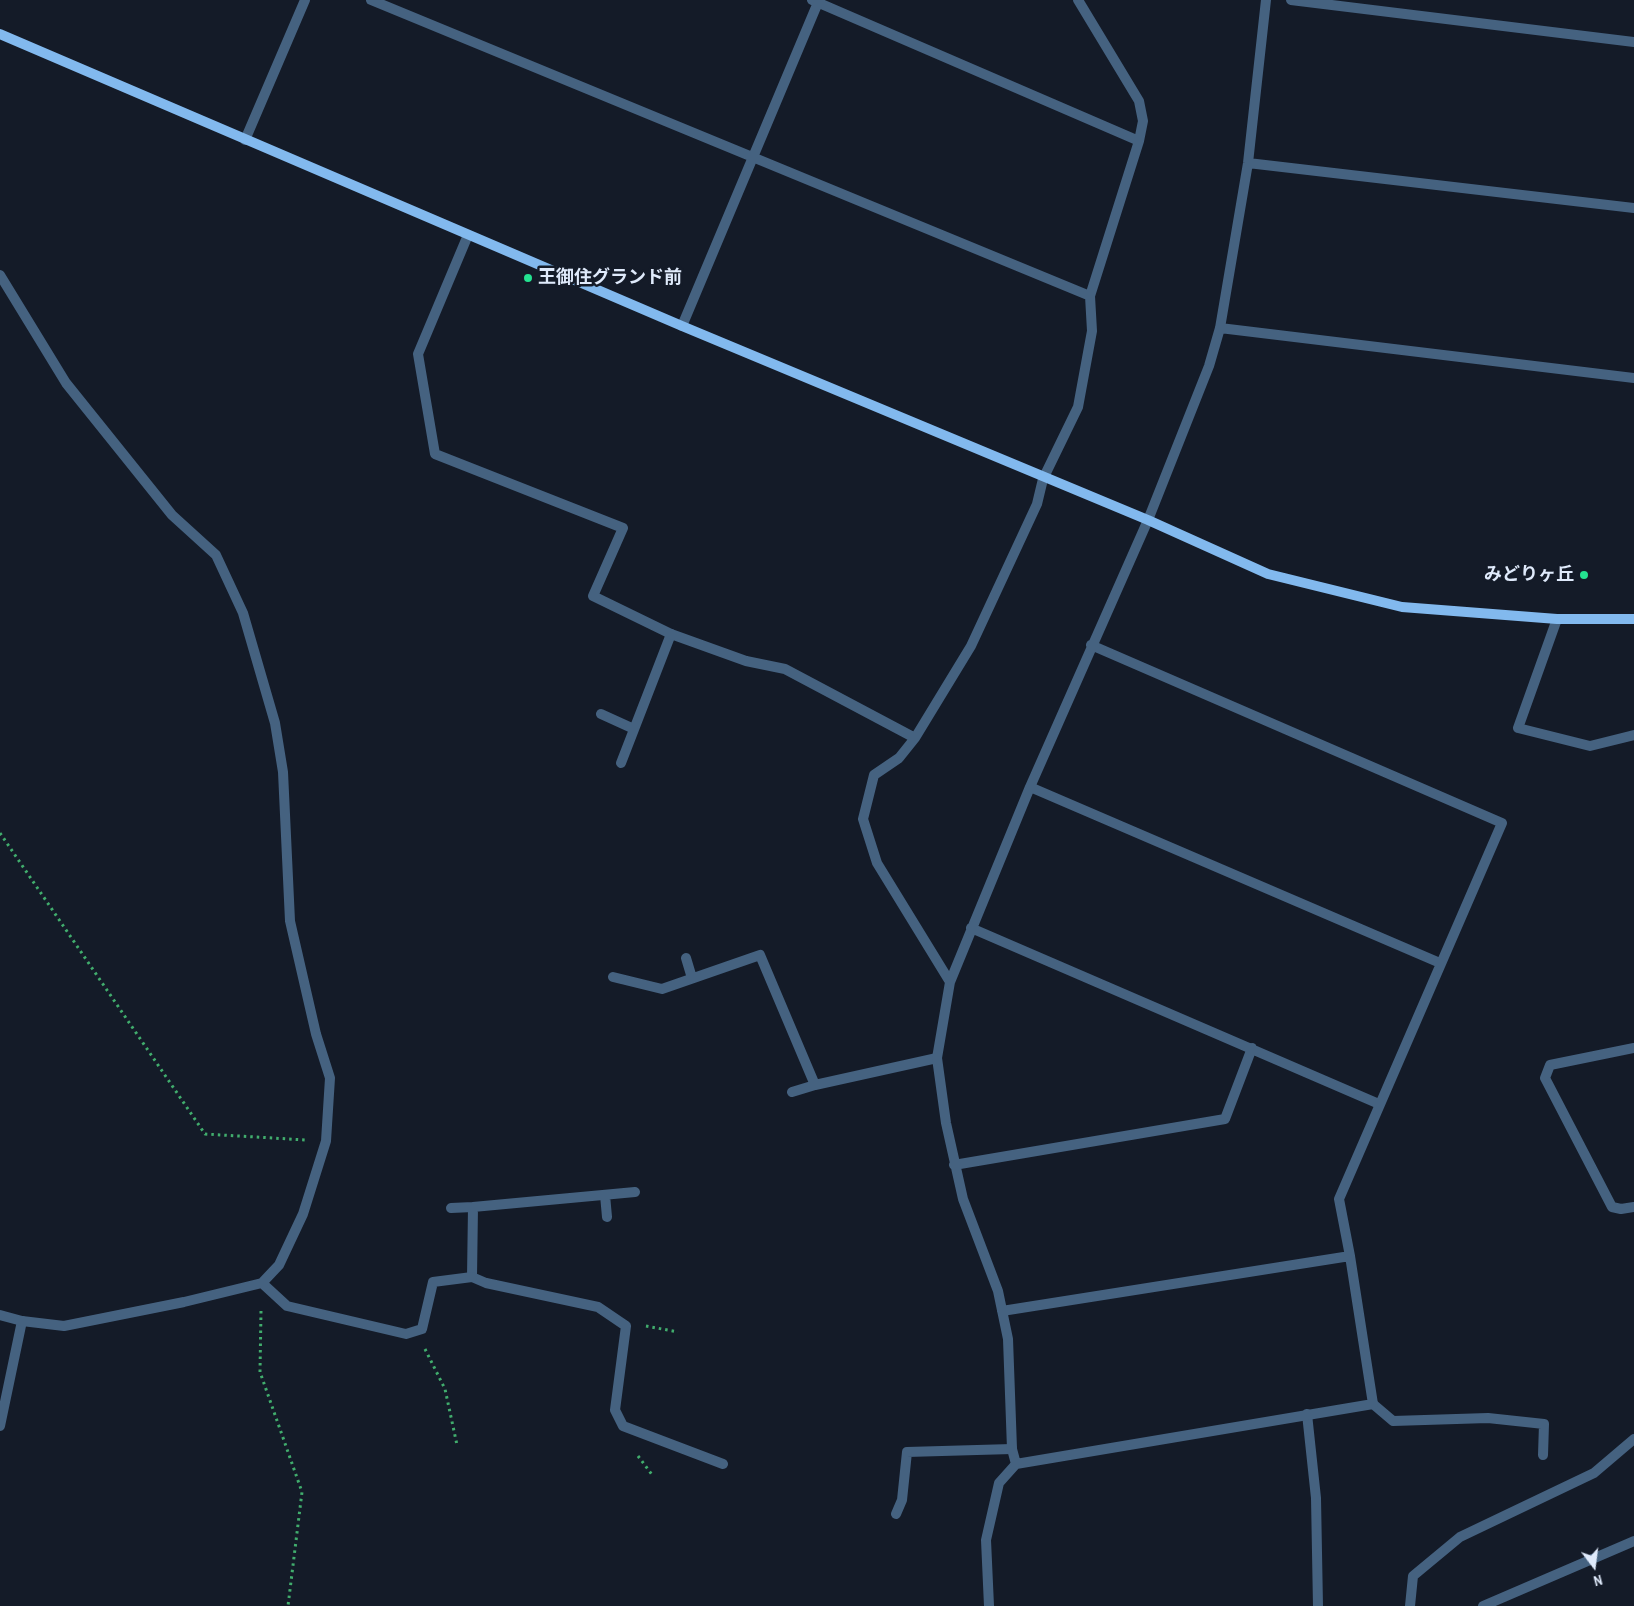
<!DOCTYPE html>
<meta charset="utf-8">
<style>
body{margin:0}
#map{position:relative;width:1634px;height:1606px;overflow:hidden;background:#141b28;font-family:"Archivo Narrow",sans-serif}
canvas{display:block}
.north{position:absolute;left:1569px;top:1541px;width:50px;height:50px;-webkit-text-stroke:4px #141b28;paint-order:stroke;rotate:165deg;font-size:14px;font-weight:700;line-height:20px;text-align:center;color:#dfeafb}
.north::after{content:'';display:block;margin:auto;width:18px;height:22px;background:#dfeafb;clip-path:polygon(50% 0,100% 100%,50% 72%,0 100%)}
</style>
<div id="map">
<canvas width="1634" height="1606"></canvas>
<div class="north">N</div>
</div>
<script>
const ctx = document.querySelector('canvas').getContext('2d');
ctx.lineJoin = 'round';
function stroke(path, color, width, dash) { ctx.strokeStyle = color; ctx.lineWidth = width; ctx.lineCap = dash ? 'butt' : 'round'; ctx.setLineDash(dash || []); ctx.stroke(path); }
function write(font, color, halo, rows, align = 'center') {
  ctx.font = font + ' "Archivo Narrow","Noto Sans JP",sans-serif'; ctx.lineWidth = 5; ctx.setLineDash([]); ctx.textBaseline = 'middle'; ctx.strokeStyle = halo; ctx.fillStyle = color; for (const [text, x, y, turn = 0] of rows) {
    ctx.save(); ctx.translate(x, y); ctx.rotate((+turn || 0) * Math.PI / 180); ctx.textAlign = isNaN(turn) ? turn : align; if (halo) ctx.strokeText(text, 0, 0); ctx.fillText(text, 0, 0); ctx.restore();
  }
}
const path = new Path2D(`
 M 0,833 L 205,1134 L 306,1140
 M 261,1311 L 260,1372 L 302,1492 L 288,1606
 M 646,1326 L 678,1332
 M 425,1349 L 445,1389 L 457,1445
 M 638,1456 L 653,1476`);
const lane = new Path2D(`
 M 1557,619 L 1518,728 L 1590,746 L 1634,735
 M 601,714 L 634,729
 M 621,763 L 671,634
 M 686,958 L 692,978
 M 613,977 L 662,989 L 760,955 L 815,1085 L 937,1058
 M 792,1092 L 815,1085
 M 635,1192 L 473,1207 L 472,1277 L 486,1283 L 598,1307 L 626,1326 L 615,1410 L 623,1426 L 723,1464
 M 605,1195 L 607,1217
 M 451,1208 L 473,1207
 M 1373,1404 L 1393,1421 L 1488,1418 L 1544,1424 L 1543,1455
 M 1307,1414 L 1316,1498 L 1318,1606
 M 0,1426 L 22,1321
 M 896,1514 L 902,1500 L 907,1452 L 1012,1449`);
const street = new Path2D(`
 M 371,0 L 1090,296
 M 812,0 L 1139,141
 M 1291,0 L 1634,42
 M 245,140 L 305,0
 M 1248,163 L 1634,208
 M 468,235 L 418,354 L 435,454 L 623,528 L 593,596 L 671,634 L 746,661 L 785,669 L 915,738
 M 0,275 L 66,383 L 172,515 L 216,555 L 243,613 L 275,723 L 283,772 L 290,921 L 316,1034 L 330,1078 L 326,1141 L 303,1214 L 279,1265 L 262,1283 L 184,1302 L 64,1326 L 22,1321 L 0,1315
 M 682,326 L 819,0
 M 1220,328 L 1634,378
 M 1030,787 L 1440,963
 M 971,928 L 1379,1104
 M 950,982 L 877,863 L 863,819 L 874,775 L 899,758 L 915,738 L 971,646 L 1037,504 L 1043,479 L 1078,407 L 1092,331 L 1090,296 L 1139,141 L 1143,121 L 1139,101 L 1078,0
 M 1634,1048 L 1550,1065 L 1545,1078 L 1612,1207 L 1621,1209 L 1634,1207
 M 954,1165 L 1225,1119 L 1252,1048
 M 262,1283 L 287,1306 L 406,1334 L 422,1329 L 433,1282 L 472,1277
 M 1002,1311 L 1350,1256
 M 1016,1464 L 1012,1449 L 1008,1339 L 998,1291 L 963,1199 L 946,1123 L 937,1058 L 950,982 L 1030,787 L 1148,520 L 1209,366 L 1220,328 L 1248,163 L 1266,0
 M 989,1606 L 986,1540 L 999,1483 L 1016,1464 L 1373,1404 L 1350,1256 L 1339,1199 L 1502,823 L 1091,645
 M 1410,1606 L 1413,1576 L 1460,1537 L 1594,1473 L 1634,1439
 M 1483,1606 L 1634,1541`);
const secondary = new Path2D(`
 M 0,34 L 682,326 L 1148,520 L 1268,574 L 1402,607 L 1557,619 L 1634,619`);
const markers = [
 [528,278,5,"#24e290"],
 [1584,575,5,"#24e290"]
];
const poiNames = [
 ["王御住グランド前",538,278],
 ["みどりヶ丘",1574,575,"right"]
];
stroke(path, '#41ad6d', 3, [2.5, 4]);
stroke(lane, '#456280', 10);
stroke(street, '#456280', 10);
stroke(secondary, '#82b9ee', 10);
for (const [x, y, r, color] of markers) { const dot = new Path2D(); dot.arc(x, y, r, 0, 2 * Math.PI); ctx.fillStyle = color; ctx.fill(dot); stroke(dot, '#141b28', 2); }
write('bold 18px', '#dfeafb', '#141b28', poiNames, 'left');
</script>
